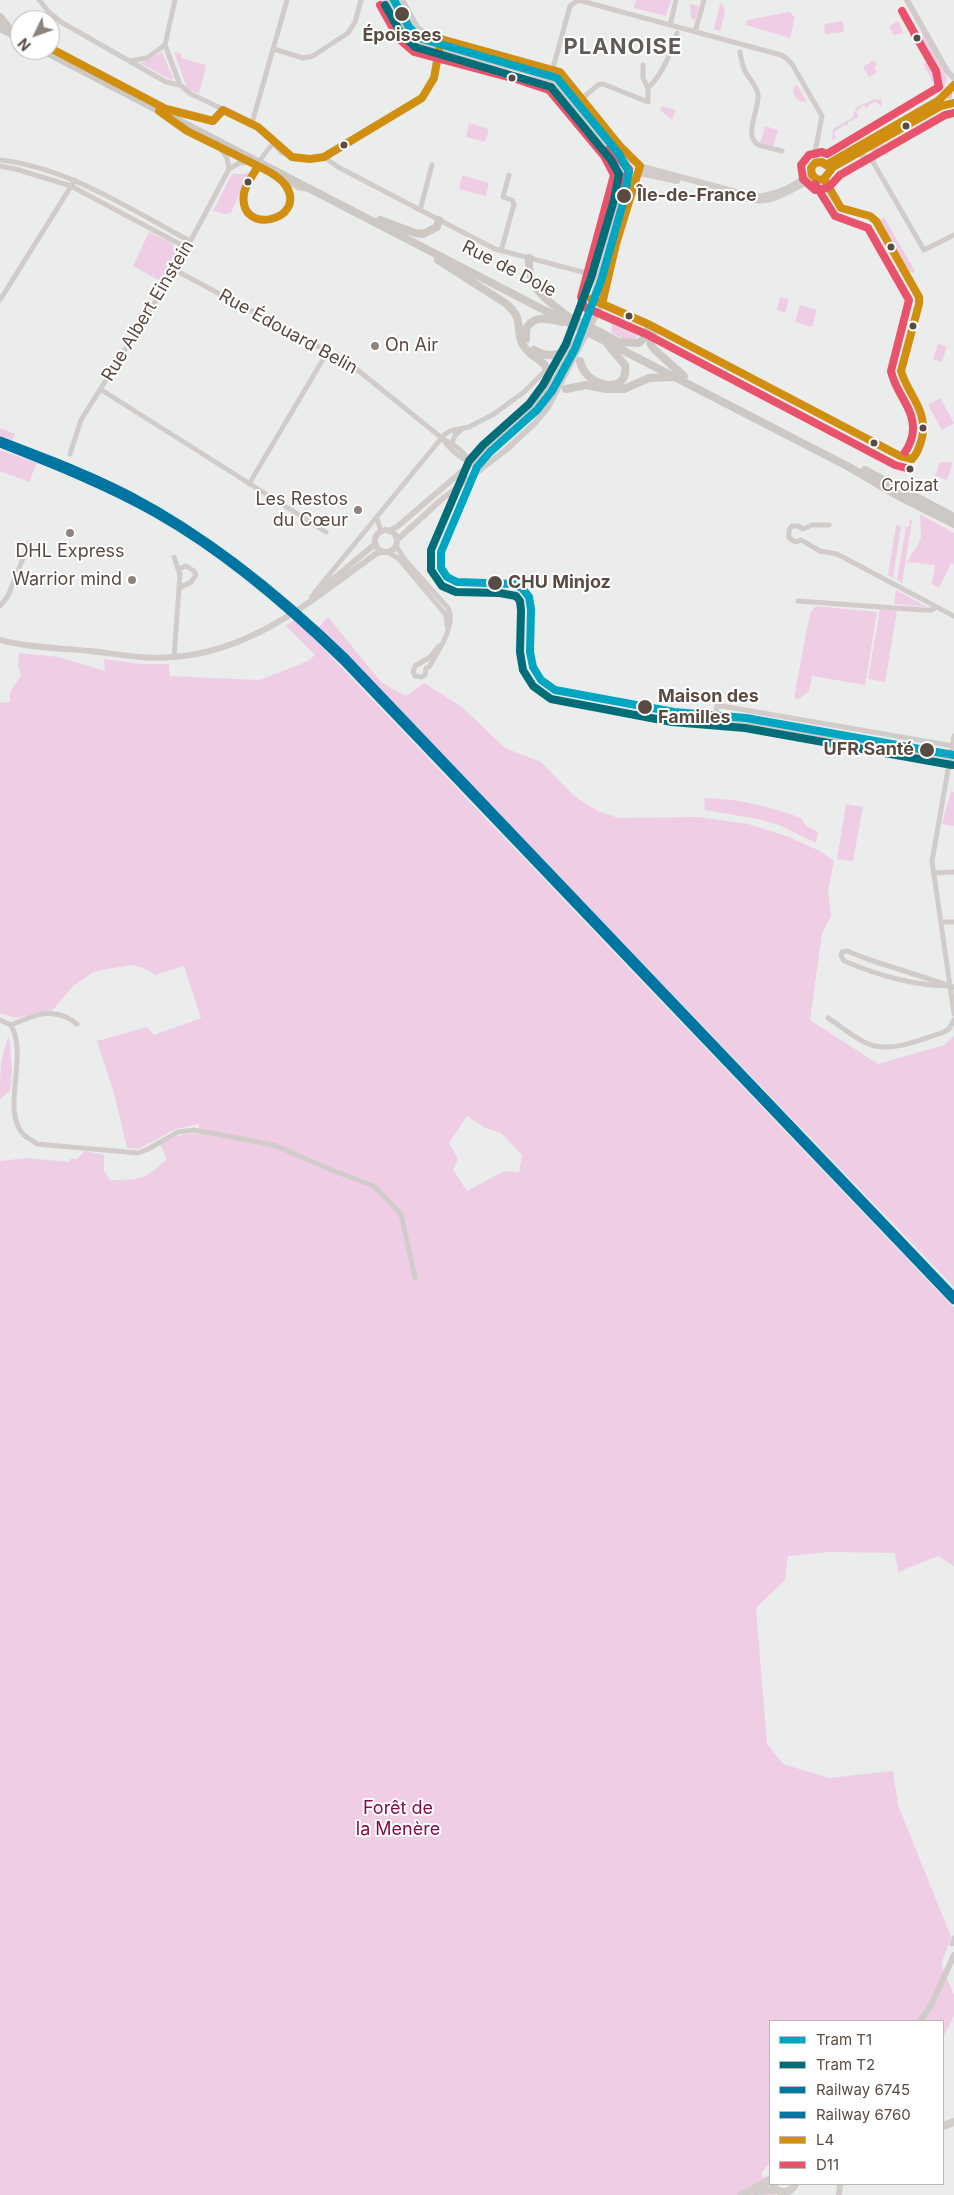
<!DOCTYPE html>
<meta charset="utf-8">
<style>
body{margin:0}
#map{position:relative;width:954px;height:2195px;overflow:hidden;background:#ebeded;font-family:Inter,sans-serif}
canvas{display:block}
.legend{position:absolute;left:769px;top:2020px;width:175px;height:165px;box-sizing:border-box;background:#fff;border:1px solid #bdb7b3;margin:0;padding:6px 9px;list-style:none;font-size:15px;color:#5a4b42}
.legend li{display:flex;align-items:center;gap:10px;height:25px}
.legend b{width:25px;border:1px solid #bdb7b3}
.north{position:absolute;left:10px;top:10px;width:50px;height:50px;box-sizing:border-box;background:#fff;border:1px solid #bdb7b3;border-radius:50%;rotate:228deg;font-size:14px;font-weight:700;line-height:20px;text-align:center;color:#5a4b42}
.north::after{content:'';display:block;margin:auto;width:18px;height:22px;background:#8d847e;clip-path:polygon(50% 0,100% 100%,50% 72%,0 100%)}
</style>
<div id="map">
<canvas width="954" height="2195"></canvas>
<ul class="legend">
<li><b style="height:6px;background:#00a5c2"></b>Tram T1</li>
<li><b style="height:6px;background:#006d78"></b>Tram T2</li>
<li><b style="height:6px;background:#0075a1"></b>Railway 6745</li>
<li><b style="height:6px;background:#0075a1"></b>Railway 6760</li>
<li><b style="height:6px;background:#d08f10"></b>L4</li>
<li><b style="height:6px;background:#e8526b"></b>D11</li>
</ul>
<div class="north">N</div>
</div>
<script>
const ctx = document.querySelector('canvas').getContext('2d');
ctx.lineJoin = 'round';
function fill(path, color) { ctx.fillStyle = color; ctx.fill(path, 'evenodd'); }
function stroke(path, color, width, dash) { ctx.strokeStyle = color; ctx.lineWidth = width; ctx.lineCap = dash ? 'butt' : 'round'; ctx.setLineDash(dash || []); ctx.stroke(path); }
function write(font, color, halo, rows, align = 'center') {
  ctx.font = font + ' Inter,sans-serif'; ctx.lineWidth = 4; ctx.setLineDash([]); ctx.textBaseline = 'middle'; ctx.strokeStyle = halo; ctx.fillStyle = color; for (const [text, x, y, turn = 0] of rows) {
    ctx.save(); ctx.translate(x, y); ctx.rotate((+turn || 0) * Math.PI / 180); ctx.textAlign = isNaN(turn) ? turn : align; if (halo) ctx.strokeText(text, 0, 0); ctx.fillText(text, 0, 0); ctx.restore();
  }
}
const green = new Path2D(`
 M 636,0 L 671,0 L 666,16 L 634,8 Z
 M 690,4 L 699,6 L 695,21 L 691,17 Z
 M 720,4 L 723,5 L 725,13 L 720,31 L 714,29 Z
 M 789,12 L 795,17 L 790,38 L 746,25 L 747,20 Z
 M 843,21 L 844,32 L 825,34 L 824,24 Z
 M 898,21 L 902,30 L 903,35 L 900,33 L 894,36 L 889,26 Z
 M 920,35 L 925,37 L 947,78 L 944,88 L 939,93 L 923,64 L 933,58 Z
 M 162,52 L 173,78 L 171,80 L 140,63 L 149,60 Z
 M 174,52 L 182,54 L 181,58 L 206,65 L 199,94 L 187,88 Z
 M 874,60 L 877,65 L 874,67 L 877,72 L 869,77 L 863,67 Z
 M 797,85 L 806,101 L 805,102 L 797,100 L 793,93 L 794,87 Z
 M 875,99 L 882,100 L 881,107 L 876,101 L 869,105 L 867,109 L 864,105 L 856,111 L 859,117 L 848,122 L 848,125 L 845,125 L 834,132 L 836,138 L 832,140 L 833,129 L 852,118 L 857,107 Z
 M 662,106 L 676,110 L 672,120 L 660,110 Z
 M 469,123 L 489,129 L 485,142 L 466,137 Z
 M 765,126 L 778,130 L 773,147 L 760,144 Z
 M 883,143 L 889,153 L 887,155 L 876,155 L 877,147 Z
 M 249,172 L 231,213 L 225,214 L 213,211 L 232,174 L 244,174 Z
 M 462,175 L 489,183 L 486,196 L 459,189 Z
 M 827,200 L 835,209 L 833,221 L 826,206 Z
 M 884,217 L 915,271 L 913,273 L 909,271 L 879,221 Z
 M 149,232 L 173,244 L 176,256 L 162,282 L 133,266 Z
 M 780,297 L 789,299 L 785,313 L 777,310 Z
 M 800,305 L 817,310 L 812,327 L 795,322 Z
 M 616,316 L 640,328 L 639,335 C 630,344 621,338 612,333 L 611,322 Z
 M 938,344 L 947,346 L 942,362 L 933,359 Z
 M 940,398 L 954,423 L 942,430 L 928,405 Z
 M 0,428 L 15,434 L 11,442 L 0,437 Z
 M 0,450 L 37,463 L 29,482 L 0,471 Z
 M 940,462 L 953,462 L 947,480 L 935,476 Z
 M 920,514 L 954,533 L 954,564 L 951,563 L 939,588 L 932,584 L 935,565 L 907,562 L 917,546 L 921,537 Z
 M 910,519 L 912,520 L 902,583 L 897,580 L 906,527 L 909,527 Z
 M 896,525 L 901,526 L 893,578 L 888,575 Z
 M 896,590 L 927,607 L 894,604 Z
 M 816,606 L 877,612 L 865,685 L 812,676 L 809,691 L 799,699 L 794,698 L 810,613 Z
 M 880,609 L 897,611 L 885,682 L 868,679 Z
 M 328,617 L 381,682 L 406,696 L 424,683 L 462,707 L 505,748 L 541,762 L 574,796 L 596,810 L 618,818 L 698,817 L 748,824 L 789,837 L 820,851 L 834,861 L 828,892 L 831,916 L 822,933 L 810,1020 L 878,1064 L 944,1045 L 954,1036 L 954,1287 L 319,627 Z
 M 295,619 L 954,1308 L 954,1566 L 938,1556 L 898,1572 L 895,1553 L 829,1552 L 788,1556 L 785,1580 L 756,1608 L 767,1744 L 783,1764 L 829,1778 L 893,1771 L 898,1805 L 951,1937 L 941,1965 L 954,1995 L 954,2016 L 943,2037 L 943,2021 L 770,2021 L 770,2162 L 761,2174 L 776,2195 L 0,2195 L 0,1161 L 27,1158 L 69,1162 L 70,1159 L 77,1159 L 85,1151 L 104,1155 L 104,1171 L 110,1180 C 140,1180 145,1180 167,1159 L 160,1144 C 174,1137 185,1132 201,1134 L 198,1124 L 176,1129 L 138,1149 L 127,1148 L 114,1093 L 97,1041 L 147,1027 L 154,1035 L 201,1018 L 184,966 L 155,975 L 144,968 L 132,965 L 101,970 L 92,973 L 73,986 L 53,1010 L 16,1018 L 0,1013 L 0,703 L 10,702 L 10,692 L 21,675 L 18,665 L 19,653 L 59,657 L 105,671 L 104,659 L 141,664 L 169,664 L 170,676 L 260,680 L 308,661 L 315,655 L 286,626 ZM 467,1116 L 485,1128 L 501,1133 L 522,1155 L 519,1172 L 504,1171 L 467,1191 L 453,1170 L 458,1159 L 449,1143 Z
 M 951,791 L 954,792 L 954,826 L 942,824 Z
 M 704,798 C 739,799 769,806 801,818 L 805,825 L 818,832 L 816,843 L 779,825 L 758,819 L 705,810 Z
 M 846,804 L 863,807 L 853,861 L 837,859 Z
 M 9,1036 L 12,1071 L 10,1091 L 0,1099 C 0,1075 0,1057 9,1036 Z`);
const minor = new Path2D(`
 M 39,0 L 49,12 L 61,22 L 166,82 L 180,85 L 191,94 L 252,123 L 263,131 L 282,153 L 301,160 L 324,157 L 422,98 C 436,84 439,57 441,39
 M 175,0 L 165,45 L 180,85
 M 670,25 L 676,0
 M 695,32 L 704,0
 M 274,49 L 303,58 L 313,56 L 348,33 L 355,22 L 361,0
 M 740,52 C 741,58 742,65 745,71 C 749,79 756,84 758,94 C 760,109 742,137 759,145 C 766,148 775,149 782,151
 M 130,61 L 147,58 L 165,45
 M 643,65 L 643,78 L 648,88
 M 550,79 L 570,6 L 578,0 L 781,55 L 786,58 L 792,64 L 822,116 L 815,152 L 817,162
 M 585,96 L 598,85 L 603,84 L 648,102 L 648,88 C 663,74 671,52 677,33
 M 173,122 L 186,131 L 247,161
 M 252,123 L 287,0
 M 274,143 C 263,153 257,166 251,179 C 219,240 320,228 281,178
 M 221,149 L 227,158 L 229,169
 M 858,153 L 873,162 L 875,144
 M 324,157 L 338,167 L 495,249 L 598,276
 M 0,160 C 69,168 130,209 190,241
 M 873,162 L 924,250 L 954,235
 M 0,166 L 19,170 L 71,186 L 187,248
 M 261,168 L 299,188 L 306,189
 M 420,210 L 432,165
 M 501,251 L 514,204 L 512,200 L 503,197 L 509,175
 M 175,270 L 349,363 L 443,439 C 452,454 467,461 481,470
 M 591,299 L 650,325 L 900,456 L 912,459 C 918,454 919,448 921,441 C 930,414 915,400 903,378 L 901,371 L 919,304 L 919,297 L 876,221 L 870,216 L 841,208 L 824,179
 M 0,300 L 75,180
 M 100,389 L 326,532
 M 443,439 C 454,444 464,452 471,462
 M 452,443 L 455,435 L 462,429
 M 70,454 L 81,420 L 175,270 L 229,169 L 239,163 L 248,162
 M 249,484 L 328,351
 M 377,518 L 381,532
 M 801,540 L 820,551 L 837,554 L 954,616
 M 801,540 L 796,542 L 789,538 L 789,530 L 792,526 L 798,526 L 803,529 L 812,525 L 829,525
 M 396,546 L 406,561 L 448,608 C 457,624 438,652 429,667 L 426,668 L 425,675 L 422,677 L 415,676 L 413,672 L 415,666 L 430,657 L 439,646
 M 387,552 L 398,558 L 446,615 L 447,626
 M 174,557 L 180,575 L 174,657
 M 179,569 L 186,566 L 194,571 L 196,575 L 191,582 L 179,588
 M 315,592 L 444,435 L 450,431 L 469,427 L 494,414 L 524,392 L 546,370
 M 798,601 L 923,610 L 932,610 L 936,607
 M 0,606 L 8,596 L 29,543
 M 954,736 L 932,861 L 954,1014
 M 954,746 L 722,706 L 717,706 L 715,717 L 954,758
 M 933,873 L 954,872
 M 941,922 L 954,922
 M 951,986 C 913,986 878,975 844,961 L 841,956 L 842,952 L 847,951 L 870,960 L 954,987
 M 828,1018 C 841,1026 856,1040 871,1045 C 894,1052 923,1039 944,1032 L 949,1029 L 954,1020
 M 0,1020 L 11,1025 C 29,1056 0,1111 24,1135 C 28,1138 33,1141 37,1144 L 138,1153 L 148,1149 L 178,1132 L 194,1130 L 274,1145 L 334,1171 L 374,1186 L 401,1214 L 415,1278
 M 11,1025 C 36,1014 55,1006 77,1024
 M 952,1944 L 954,1938`);
const tertiary = new Path2D(`
 M 389,0 L 407,33 L 419,43 L 522,70 L 555,82 L 612,150 L 627,175 L 631,177 L 637,176 L 641,170 L 639,163
 M 402,0 L 417,27 L 426,34 L 560,72 L 632,160
 M 907,0 L 947,71 L 954,78
 M 949,96 L 949,90 L 954,85
 M811 171a9 9 0 1 1 18 0a9 9 0 1 1-18 0Z
 M 826,165 L 948,93
 M 623,168 L 628,161 L 634,160 L 643,167 L 755,197 C 776,195 795,187 811,172
 M 829,170 L 941,106 L 953,103
 M 640,173 L 677,181
 M 743,198 C 775,207 787,189 815,179
 M375 541a11 11 0 1 1 22 0a11 11 0 1 1-22 0Z
 M 389,531 L 398,526 L 516,425 L 556,378 L 586,321 L 607,250 L 610,231 L 625,174
 M 397,540 L 441,500 L 507,449 L 535,423 L 548,407 L 602,304 L 613,256 L 637,176
 M 312,597 L 375,544
 M 0,640 C 29,648 61,648 90,651 C 118,654 146,660 174,657 C 254,651 315,598 377,553 L 383,552
 M 920,2021 L 931,2005 L 954,1955
 M 839,2195 L 840,2184`);
const secondary = new Path2D(`
 M 943,2126 L 954,2122
 M 773,2186 C 780,2195 790,2194 795,2184
 M 756,2191 L 776,2190
 M 741,2195 L 760,2186 L 770,2179`);
const primary = new Path2D(`
 M 0,17 L 8,27
 M 0,28 L 20,38
 M 43,50 L 254,160
 M 166,109 L 213,121 L 223,110
 M 264,165 L 571,324
 M 380,220 L 415,233 L 423,234 L 437,227 L 439,220
 M 529,258 C 527,289 547,300 570,318
 M 438,260 L 505,303 C 526,319 514,329 523,345 C 535,365 554,355 546,391
 M 656,329 C 653,333 649,339 651,345 C 653,350 678,370 684,376
 M 600,332 L 620,343
 M 597,337 L 849,467 L 900,497 L 954,524
 M 526,339 L 526,329 C 534,314 548,319 562,322
 M 618,342 L 639,343 L 645,337 L 650,325
 M 534,350 C 549,359 560,355 573,346
 M 580,361 C 585,388 630,396 625,365 L 608,345
 M 566,389 L 586,385 L 606,389 L 624,389 L 649,378 L 673,377
 M 865,470 L 954,517`);
const minorBridge = new Path2D(`
 M 252,164 L 261,168`);
const primaryBridge = new Path2D(`
 M 254,160 L 264,165
 M 574,319 L 600,332
 M 571,324 L 597,337`);
const bus1 = new Path2D(`
 M 50,48 L 166,109 L 213,121 L 223,110 L 258,127 L 292,157 L 310,159 L 324,157 L 422,98 L 434,78 L 441,39 L 560,72 L 619,145 L 640,166 L 616,244 L 602,304
 M 954,85 L 938,101 L 826,165 L 822,162 L 815,163 L 811,168 L 812,175 L 818,180 L 824,179 L 833,167 L 941,106 L 954,103
 M 159,111 L 187,131 L 258,166
 M 258,166 C 268,171 280,177 286,186 C 308,221 237,237 244,193 C 246,183 254,174 258,166 Z
 M 824,179 L 841,208 L 870,216 L 876,221 L 919,297 L 919,304 L 901,371 C 908,395 928,410 922,438 C 920,446 918,453 912,459
 M 591,299 L 650,325 L 900,456 L 912,459`);
const bus2 = new Path2D(`
 M 380,5 L 399,39 L 414,52 L 519,80 L 549,90 L 604,156 L 614,175 L 581,297 L 584,307 L 646,334 L 895,465 L 910,469
 M 902,11 L 921,45
 M 914,33 L 936,71 L 939,87 L 827,154 L 822,152 L 809,155 L 801,165 L 803,179 L 815,190 L 828,188 L 840,175 L 945,115 L 954,113
 M 609,149 L 629,169 L 620,196
 M 815,184 L 835,216 L 868,228 L 909,300 L 891,371 C 896,396 918,410 912,437 C 910,443 909,447 905,452`);
const rail1 = new Path2D(`
 M 0,443 C 53,464 106,485 156,513 C 225,552 286,604 343,660 L 954,1300`);
const rail2 = new Path2D(`
 M 0,441 C 44,458 88,474 130,496 C 210,538 280,595 345,658 L 954,1297`);
const tram1 = new Path2D(`
 M 394,0 L 409,27 L 419,38 L 557,78 L 619,154 L 629,172 L 623,203 L 601,281 L 575,349 L 552,391 L 537,410 L 490,452 L 477,467 L 441,552 L 441,568 L 447,577 L 457,582 L 513,584 L 522,588 L 529,597 L 531,609 L 530,652 L 533,667 L 541,680 L 555,690 L 674,712 L 746,718 L 954,755`);
const tram2 = new Path2D(`
 M 385,5 L 401,33 L 415,47 L 551,87 L 611,160 L 619,174 L 614,200 L 591,278 L 566,344 L 543,385 L 529,404 L 483,445 L 469,461 L 431,550 L 431,570 L 442,586 L 456,592 L 500,593 L 516,596 L 520,601 L 521,610 L 520,652 L 523,670 L 533,686 L 551,699 L 672,722 L 745,728 L 952,765`);
const markers = [
 [402,14,8,"#5a4b42"],
 [917,38,4.5,"#5a4b42"],
 [512,78,4.5,"#5a4b42"],
 [906,126,4.5,"#5a4b42"],
 [344,145,4.5,"#5a4b42"],
 [248,182,4.5,"#5a4b42"],
 [624,196,8,"#5a4b42"],
 [891,247,4.5,"#5a4b42"],
 [629,316,4.5,"#5a4b42"],
 [913,326,4.5,"#5a4b42"],
 [375,346,5,"#8d847e"],
 [923,428,4.5,"#5a4b42"],
 [874,443,4.5,"#5a4b42"],
 [910,469,4.5,"#5a4b42"],
 [358,510,5,"#8d847e"],
 [70,533,5,"#8d847e"],
 [132,580,5,"#8d847e"],
 [495,583,8,"#5a4b42"],
 [645,707,8,"#5a4b42"],
 [927,750,8,"#5a4b42"]
];
const busNames = [
 ["Croizat",910,486]
];
const stopNames = [
 ["Époisses",402,36,"center"],
 ["Île-de-France",637,196],
 ["CHU Minjoz",508,583],
 ["Maison des",658,697],
 ["Familles",658,718],
 ["UFR Santé",914,750,"right"]
];
const streetNames = [
 ["Rue de Dole",509,269,27],
 ["Rue Albert Einstein",148,311,-59],
 ["Rue Édouard Belin",288,332,29]
];
const poiNames = [
 ["On Air",385,346,"left"],
 ["Les Restos",348,500],
 ["du Cœur",348,521],
 ["DHL Express",70,552,"center"],
 ["Warrior mind",122,580]
];
const parkNames = [
 ["Forêt de",398,1809],
 ["la Menère",398,1830]
];
const districtNames = [
 ["PLANOISE",623,47]
];
fill(green, '#efcde5');
stroke(minor, '#d1ccc9', 5);
stroke(tertiary, '#d1ccc9', 6);
stroke(secondary, '#d2cdca', 8);
stroke(primary, '#cdc8c4', 8);
stroke(minorBridge, '#d1ccc9', 5);
stroke(primaryBridge, '#cdc8c4', 8);
stroke(bus1, '#d08f10', 8);
stroke(bus2, '#e8526b', 8);
stroke(rail1, '#0075a1', 9);
stroke(rail2, '#0075a1', 9);
stroke(tram1, '#00a5c2', 8);
stroke(tram2, '#006d78', 8);
for (const [x, y, r, color] of markers) { const dot = new Path2D(); dot.arc(x, y, r, 0, 2 * Math.PI); ctx.fillStyle = color; ctx.fill(dot); stroke(dot, '#fff', 2); }
write('17px', '#5a4b42', '#fff', busNames);
write('bold 18px', '#5a4b42', '#fff', stopNames, 'left');
write('18px', '#5a4b42', '#fff', streetNames);
write('18px', '#5a4b42', '#fff', poiNames, 'right');
write('18px', '#820c4f', '#fff', parkNames);
ctx.letterSpacing = '1px';
write('bold 22px', '#615c57', '#fff', districtNames);
ctx.letterSpacing = '0px';
</script>
